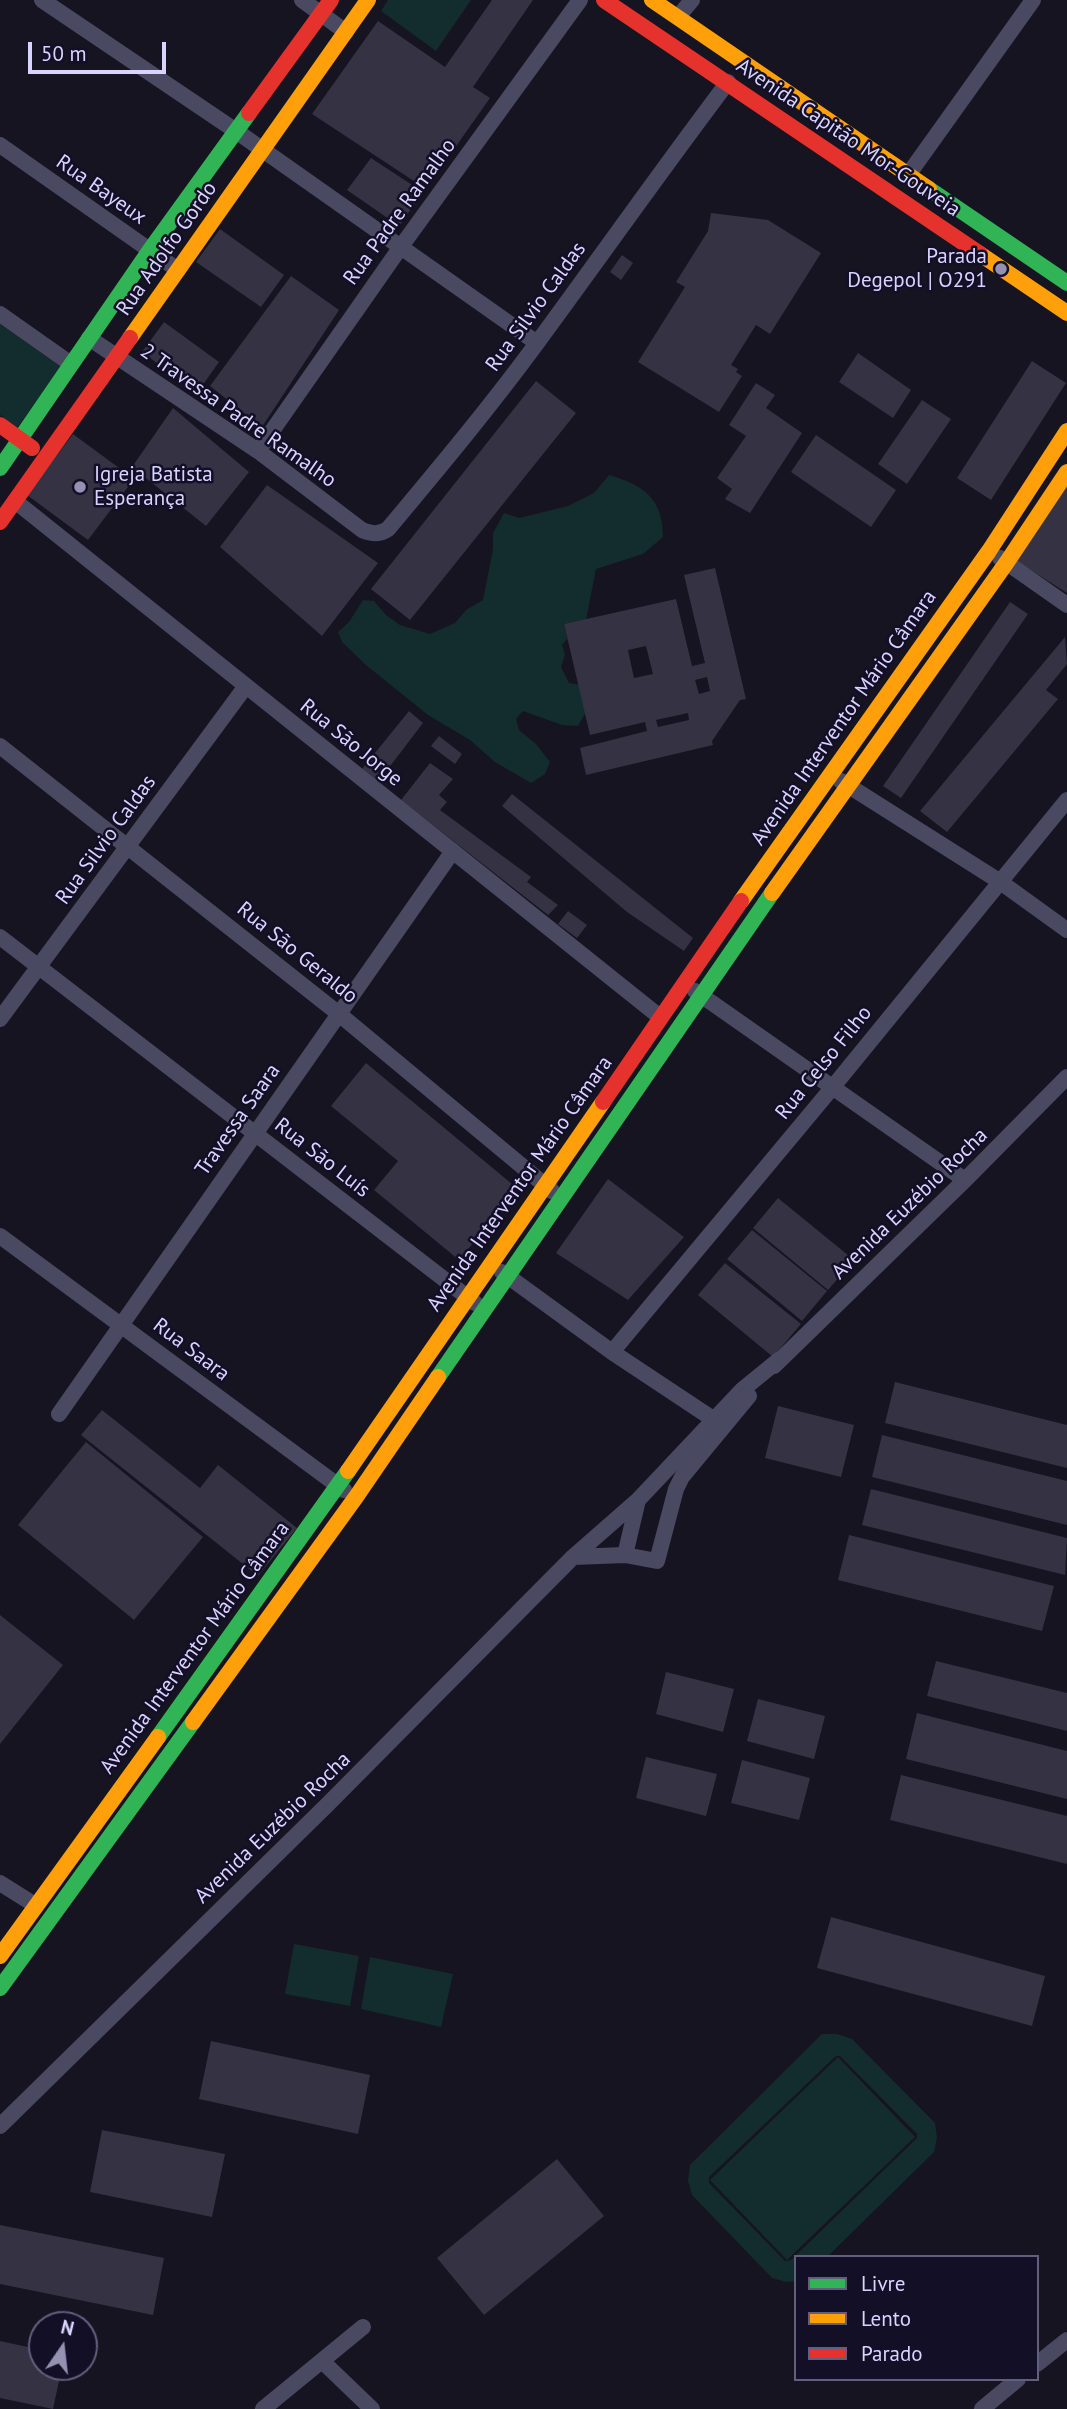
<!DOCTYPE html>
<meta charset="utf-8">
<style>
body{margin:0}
#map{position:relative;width:1067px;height:2409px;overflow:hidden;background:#161421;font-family:"PT Sans",sans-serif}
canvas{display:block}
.legend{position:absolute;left:794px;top:2255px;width:245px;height:126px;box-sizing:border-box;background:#130f26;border:2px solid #625e7d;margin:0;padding:9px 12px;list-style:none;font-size:21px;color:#d9d4ff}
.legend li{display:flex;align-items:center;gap:14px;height:35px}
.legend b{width:35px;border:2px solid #625e7d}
.north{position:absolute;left:28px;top:2311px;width:70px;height:70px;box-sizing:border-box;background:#130f26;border:2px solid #625e7d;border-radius:50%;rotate:14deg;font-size:19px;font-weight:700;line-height:28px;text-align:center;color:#d9d4ff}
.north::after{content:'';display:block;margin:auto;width:24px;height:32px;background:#9591b1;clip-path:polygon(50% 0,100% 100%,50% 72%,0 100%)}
.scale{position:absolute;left:28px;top:42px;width:138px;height:32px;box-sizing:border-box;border:4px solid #d9d4ff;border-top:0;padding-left:9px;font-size:21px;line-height:24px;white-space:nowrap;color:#d9d4ff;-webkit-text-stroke:5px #130f26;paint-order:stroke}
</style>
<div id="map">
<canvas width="1067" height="2409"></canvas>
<ul class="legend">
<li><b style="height:9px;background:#30b455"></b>Livre</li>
<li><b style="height:9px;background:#ff9f0a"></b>Lento</li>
<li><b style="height:9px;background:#e5322d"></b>Parado</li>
</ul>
<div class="north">N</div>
<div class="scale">50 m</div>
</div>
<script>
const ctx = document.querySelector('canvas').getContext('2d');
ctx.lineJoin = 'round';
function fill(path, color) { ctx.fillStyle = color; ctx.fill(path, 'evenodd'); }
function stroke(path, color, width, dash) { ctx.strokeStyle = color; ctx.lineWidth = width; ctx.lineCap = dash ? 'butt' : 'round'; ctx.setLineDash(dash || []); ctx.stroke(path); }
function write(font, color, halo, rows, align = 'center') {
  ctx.font = font + ' "PT Sans",sans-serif'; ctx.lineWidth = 5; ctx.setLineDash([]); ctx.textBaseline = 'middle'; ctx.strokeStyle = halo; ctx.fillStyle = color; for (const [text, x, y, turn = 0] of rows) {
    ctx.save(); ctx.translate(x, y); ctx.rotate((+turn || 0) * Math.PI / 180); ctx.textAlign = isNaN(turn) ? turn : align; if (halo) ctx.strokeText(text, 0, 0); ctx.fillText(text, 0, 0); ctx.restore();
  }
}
const green = new Path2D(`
 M 388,0 L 471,0 L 436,51 L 381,11 Z
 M 0,324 L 61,367 L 17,428 L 0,415 Z
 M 609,475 C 644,485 663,499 663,537 L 643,554 L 596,569 L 586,620 L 564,624 L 567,639 L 562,645 L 565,655 L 561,667 L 569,683 L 587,686 L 589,707 L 578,726 L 562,725 L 523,711 L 516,719 L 519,730 L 536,744 L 550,762 L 545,774 L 531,783 L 495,762 L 470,740 L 428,715 L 366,665 L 342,642 L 338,632 L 349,622 L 363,600 L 374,601 L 386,615 L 400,625 L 430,634 L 455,623 L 466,610 L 483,600 L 493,549 L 493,533 L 504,513 L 519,518 L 568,506 L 594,493 Z
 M 294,1944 L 359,1956 L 350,2006 L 285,1994 Z
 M 370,1957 L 453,1974 L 441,2027 L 361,2009 Z
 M 822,2034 L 837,2034 L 852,2039 L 935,2123 L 937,2138 L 934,2152 L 827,2257 L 796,2257 L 796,2281 L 786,2282 L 772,2278 L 692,2195 L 688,2181 L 690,2165 ZM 836,2056 L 840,2056 L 917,2134 L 917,2138 L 791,2260 L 785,2261 L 709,2183 L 709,2177 Z
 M 838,2057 L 915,2137 L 787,2260 L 710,2180 Z`);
const building = new Path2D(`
 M 492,0 L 533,0 L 473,87 L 490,98 L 426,189 L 312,114 L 378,21 L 445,67 Z
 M 371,158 L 423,192 L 399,226 L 347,190 Z
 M 711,213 L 768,220 L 821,253 L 770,334 L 756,325 L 731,365 L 738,369 L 736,372 L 742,376 L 719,412 L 638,362 L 685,287 L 676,282 L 708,231 Z
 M 220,229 L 284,275 L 261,307 L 196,262 Z
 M 622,255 L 633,263 L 621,280 L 610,272 Z
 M 291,276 L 339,310 L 262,427 L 210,386 Z
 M 164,322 L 219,362 L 197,393 L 142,352 Z
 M 858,353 L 911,390 L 893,418 L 839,382 Z
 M 1032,361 L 1066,383 L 991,500 L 957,478 Z
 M 536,381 L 576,413 L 410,620 L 371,589 Z
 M 756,383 L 775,395 L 766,408 L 802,433 L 750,513 L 725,499 L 732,489 L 717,478 L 746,436 L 729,425 Z
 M 922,400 L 951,419 L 907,484 L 878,464 Z
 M 173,408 L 249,472 L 206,526 L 132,467 Z
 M 73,434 L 134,479 L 88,540 L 27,495 Z
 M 816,435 L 896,490 L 871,527 L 791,472 Z
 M 1067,483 L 1067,593 L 1015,560 Z
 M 267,485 L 378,563 L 322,636 L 220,547 Z
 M 715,568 L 746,699 L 740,700 L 712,741 L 713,745 L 586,775 L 580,748 L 647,731 L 645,722 L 590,735 L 564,624 L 676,599 L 692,666 L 705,663 L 684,575 ZM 646,646 L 653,674 L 634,678 L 628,650 ZM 707,677 L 710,691 L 699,694 L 695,680 ZM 688,713 L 689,720 L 658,727 L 656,720 Z
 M 1010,602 L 1028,614 L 901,798 L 883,786 Z
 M 1065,637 L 1067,664 L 1046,690 L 1058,699 L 947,832 L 920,811 Z
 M 409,711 L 423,723 L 378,782 L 362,769 Z
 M 439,736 L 462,754 L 455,764 L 431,746 Z
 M 430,763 L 453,779 L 439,795 L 447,802 L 440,810 L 531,877 L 527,882 L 558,905 L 548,915 L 401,800 Z
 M 512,794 L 693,938 L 684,951 L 627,912 L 502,806 Z
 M 568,911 L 587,925 L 577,938 L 558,924 Z
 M 366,1063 L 518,1189 L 459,1260 L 374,1190 L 398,1161 L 331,1106 Z
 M 608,1179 L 684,1237 L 628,1300 L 556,1253 Z
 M 778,1198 L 854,1260 L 828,1290 L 753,1228 Z
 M 752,1230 L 827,1291 L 802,1321 L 727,1259 Z
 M 725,1263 L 801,1324 L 773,1357 L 698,1295 Z
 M 895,1382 L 1067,1425 L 1067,1468 L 885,1423 Z
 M 778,1406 L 854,1425 L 841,1477 L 765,1458 Z
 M 102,1410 L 200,1488 L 218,1465 L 297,1528 L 258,1576 L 81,1435 Z
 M 882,1435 L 1067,1481 L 1067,1525 L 872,1477 Z
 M 86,1442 L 203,1537 L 134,1620 L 18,1525 Z
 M 871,1489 L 1067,1538 L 1065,1575 L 862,1525 Z
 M 849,1535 L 1054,1586 L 1042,1631 L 838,1580 Z
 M 0,1615 L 63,1665 L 0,1744 Z
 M 936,1661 L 1067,1693 L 1067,1731 L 927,1696 Z
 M 666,1672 L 734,1689 L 723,1732 L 656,1714 Z
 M 758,1699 L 825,1716 L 814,1759 L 747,1741 Z
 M 917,1713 L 1067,1751 L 1067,1799 L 906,1759 Z
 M 646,1757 L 717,1774 L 706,1816 L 636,1798 Z
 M 742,1760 L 810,1778 L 799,1820 L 731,1803 Z
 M 901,1775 L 1067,1816 L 1067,1864 L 890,1820 Z
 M 831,1917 L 1045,1976 L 1032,2026 L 817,1968 Z
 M 211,2041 L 370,2075 L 358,2134 L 199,2099 Z
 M 102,2130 L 225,2154 L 212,2217 L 90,2192 Z
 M 557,2159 L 604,2216 L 484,2315 L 437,2258 Z
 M 0,2225 L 164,2258 L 153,2315 L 0,2284 Z
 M 0,2341 L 42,2350 L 42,2367 L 62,2367 L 53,2409 L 0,2398 Z`);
const street = new Path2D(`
 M 42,0 L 236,131 L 537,343
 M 302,0 L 346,32
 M 678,17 L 692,0
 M 0,145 L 178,270
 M 908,175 L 1033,0
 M 0,314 L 71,364
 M 89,338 L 258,451 L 362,530 C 372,534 379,535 388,529 C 439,468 490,407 537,343 C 601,256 663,168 728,82
 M 258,451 L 400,248 L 580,0
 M 15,501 L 660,1017
 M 1000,558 L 1067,605
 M 0,746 L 339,1014 L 552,1191
 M 841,781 L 999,881 L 1067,930
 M 0,937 L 475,1303
 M 695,991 L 965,1180
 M 0,1019 L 246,686
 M 0,1236 L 344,1490
 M 502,1272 L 612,1352 L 722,1425
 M 612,1352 L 832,1088 L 1067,800
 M 774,1366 L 965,1180 L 1067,1077
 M 59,1414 L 453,851
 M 625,1555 L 638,1500
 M 573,1557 L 625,1555 L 657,1561 L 676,1489 L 682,1477 L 749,1396
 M 0,1883 L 35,1905
 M 0,2126 L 327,1805 L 573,1557 L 638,1500 L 742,1390 L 780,1359
 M 322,2361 L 372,2409
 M 1037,2364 L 1067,2340
 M 263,2409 L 363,2327
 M 982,2409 L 1018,2379`);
const fast = new Path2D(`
 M 929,189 L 1067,283
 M 0,468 L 150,250 L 249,113
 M 438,1377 L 772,893
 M 158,1737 L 348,1471
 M 0,1988 L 193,1722`);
const slow = new Path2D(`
 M 652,0 L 929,189
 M 980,254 L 1067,313
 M 130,338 L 368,0
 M 772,893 L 1007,562 L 1067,472
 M 741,901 L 989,551 L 1067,431
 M 348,1471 L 603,1102
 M 193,1722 L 356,1497 L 438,1377
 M 0,1956 L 158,1737`);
const jam = new Path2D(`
 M 604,0 L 980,254
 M 249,113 L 331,0
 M 0,425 L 32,448
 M 0,522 L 130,338
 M 603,1102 L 741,901`);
const markers = [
 [1001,269,7,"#9591b1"],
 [80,487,7,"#9591b1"]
];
const streetNames = [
 ["Avenida Capitão Mor-Gouveia",848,138,34],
 ["Rua Bayeux",101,190,35],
 ["Rua Padre Ramalho",400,212,-54],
 ["Rua Adolfo Gordo",167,249,-55],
 ["Rua Silvio Caldas",536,307,-54],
 ["2 Travessa Padre Ramalho",238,416,35],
 ["Avenida Interventor Mário Câmara",844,718,-55],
 ["Rua São Jorge",351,743,39],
 ["Rua Silvio Caldas",106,840,-54],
 ["Rua São Geraldo",297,953,39],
 ["Rua Celso Filho",824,1063,-51],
 ["Travessa Saara",238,1120,-55],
 ["Rua São Luís",322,1158,38],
 ["Avenida Interventor Mário Câmara",520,1184,-55],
 ["Avenida Euzébio Rocha",910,1204,-44],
 ["Rua Saara",191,1350,37],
 ["Avenida Interventor Mário Câmara",195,1648,-54],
 ["Avenida Euzébio Rocha",273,1828,-44]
];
const poiNames = [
 ["Parada",987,257],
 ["Degepol | O291",987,281],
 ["Igreja Batista",94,475,"left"],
 ["Esperança",94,499,"left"]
];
fill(green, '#132c2d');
fill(building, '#343243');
stroke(street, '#4a4962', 16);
stroke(fast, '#30b455', 16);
stroke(slow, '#ff9f0a', 16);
stroke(jam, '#e5322d', 16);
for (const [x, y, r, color] of markers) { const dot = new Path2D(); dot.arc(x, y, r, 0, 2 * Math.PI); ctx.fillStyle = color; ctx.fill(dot); stroke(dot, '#130f26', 2.5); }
write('21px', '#d9d4ff', '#130f26', streetNames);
write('21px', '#d9d4ff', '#130f26', poiNames, 'right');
</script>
